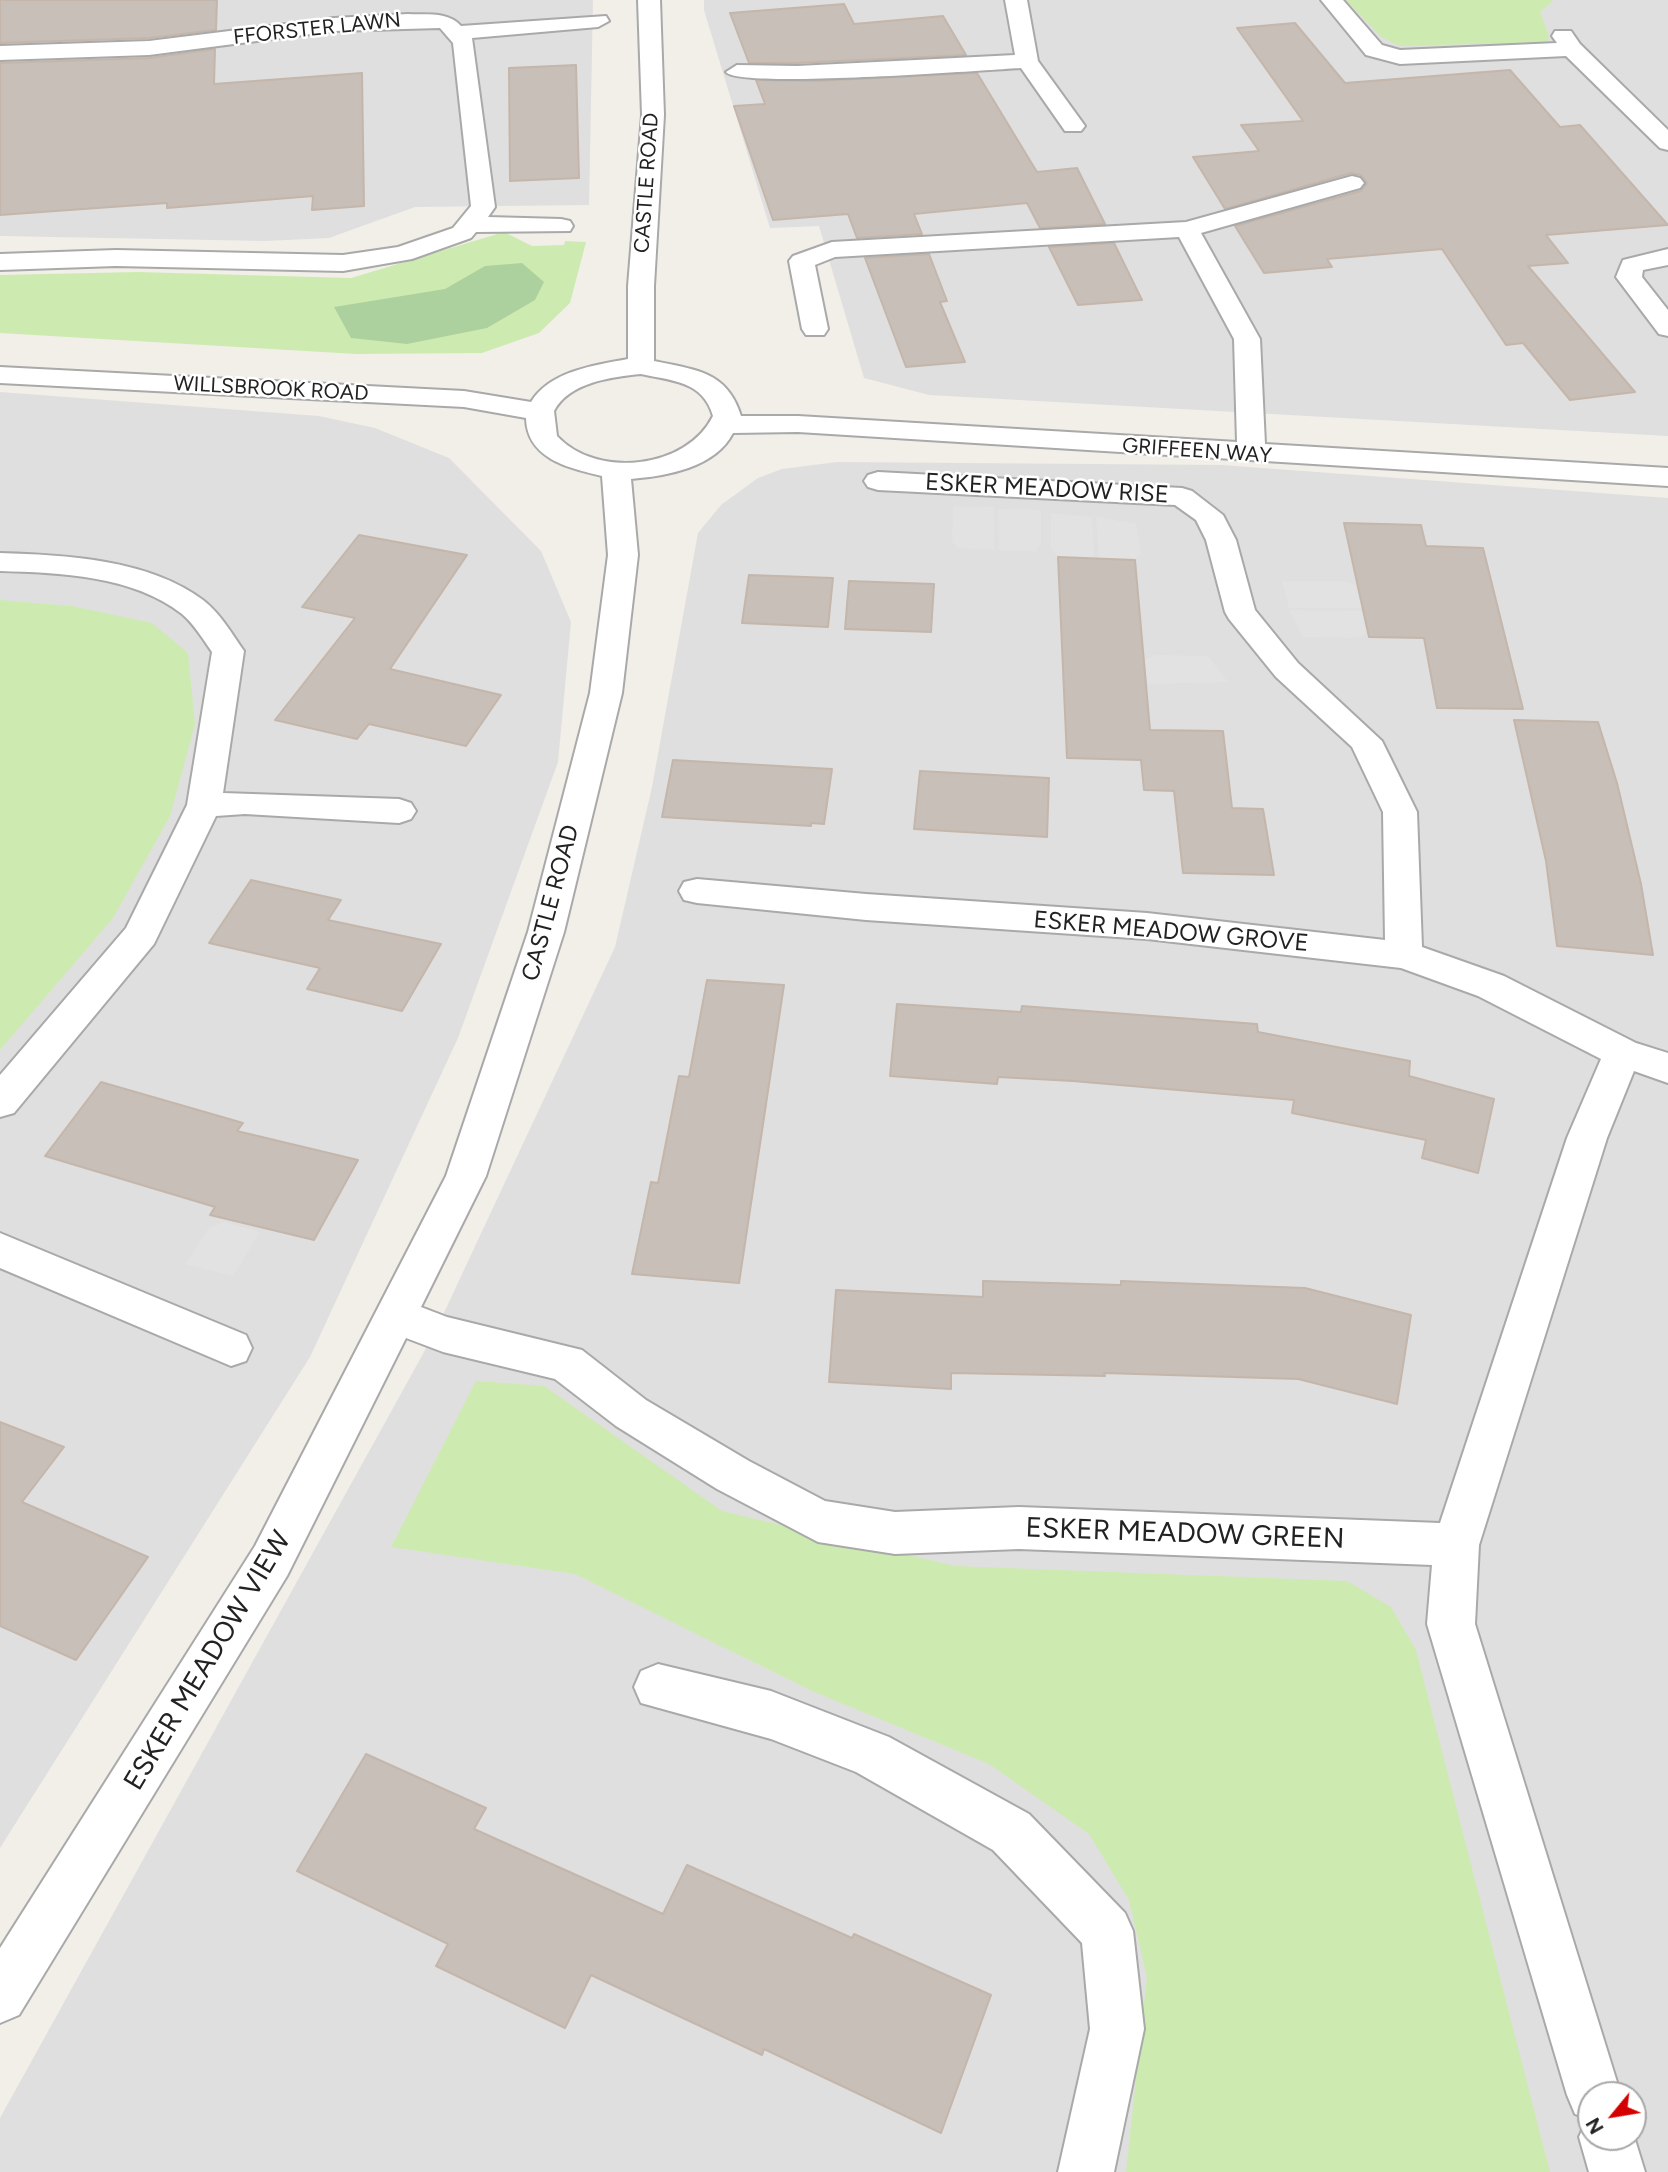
<!DOCTYPE html>
<style>
body{margin:0}
#map{position:relative;width:1668px;height:2172px;overflow:hidden;background:#f2efe9;font-family:Figtree,sans-serif}
canvas{display:block}
.north{position:absolute;left:1577px;top:2081px;width:70px;height:70px;box-sizing:border-box;background:#fff;border:2px solid #a7a7a7;border-radius:50%;rotate:240deg;font-size:19px;font-weight:700;line-height:28px;text-align:center;color:#222}
.north::after{content:'';display:block;margin:auto;width:24px;height:32px;background:#d40000;clip-path:polygon(50% 0,100% 100%,50% 72%,0 100%)}
</style>
<div id="map">
<canvas width="1668" height="2172"></canvas>
<div class="north">N</div>
</div>
<script>
const ctx = document.querySelector('canvas').getContext('2d');
ctx.lineJoin = 'round';
function fill(path, color) { ctx.fillStyle = color; ctx.fill(path, 'evenodd'); }
function stroke(path, color, width, dash) { ctx.strokeStyle = color; ctx.lineWidth = width; ctx.lineCap = dash ? 'butt' : 'round'; ctx.setLineDash(dash || []); ctx.stroke(path); }
function write(font, color, halo, rows, align = 'center') {
  ctx.font = font + ' Figtree,sans-serif'; ctx.lineWidth = 5; ctx.setLineDash([]); ctx.textBaseline = 'middle'; ctx.strokeStyle = halo; ctx.fillStyle = color; for (const [text, x, y, turn = 0] of rows) {
    ctx.save(); ctx.translate(x, y); ctx.rotate((+turn || 0) * Math.PI / 180); ctx.textAlign = isNaN(turn) ? turn : align; if (halo) ctx.strokeText(text, 0, 0); ctx.fillText(text, 0, 0); ctx.restore();
  }
}
const residential = new Path2D(`
 M 0,0 L 593,0 L 589,205 L 415,207 L 329,238 L 265,241 L 0,236 Z
 M 704,0 L 1668,0 L 1668,436 L 929,395 L 864,378 L 819,226 L 770,228 L 704,10 Z
 M 0,392 L 319,416 L 375,428 L 449,458 L 541,551 L 571,622 L 558,762 L 458,1038 L 310,1357 L 0,1848 Z
 M 837,462 L 1222,465 L 1668,498 L 1668,2172 L 0,2172 L 0,2118 L 434,1334 L 615,947 L 652,787 L 698,533 L 721,505 L 758,478 L 782,469 ZM 1591,2095 L 1633,2095 L 1633,2137 L 1591,2137 Z`);
const grass = new Path2D(`
 M 1346,0 L 1552,0 L 1553,1 L 1540,12 L 1549,36 L 1547,42 L 1400,46 L 1381,37 Z
 M 504,232 L 532,246 L 564,245 L 565,241 L 586,242 L 570,303 L 539,333 L 482,353 L 356,354 L 0,333 L 0,275 L 138,272 L 351,278 Z
 M 0,600 L 72,606 L 152,623 L 188,653 L 195,724 L 170,816 L 113,918 L 0,1050 Z
 M 476,1381 L 544,1386 L 722,1511 L 955,1566 L 1347,1581 L 1391,1607 L 1416,1650 L 1550,2172 L 1126,2172 L 1147,1977 L 1129,1900 L 1089,1834 L 989,1764 L 812,1691 L 575,1574 L 391,1547 Z`);
const forest = new Path2D(`
 M 522,263 L 544,282 L 535,300 L 487,328 L 407,344 L 351,338 L 334,307 L 445,289 L 485,266 Z`);
const parking = new Path2D(`
 M 953,506 L 994,507 L 994,550 L 958,548 L 952,542 Z
 M 998,509 L 1041,510 L 1041,545 L 1035,551 L 999,550 Z
 M 1051,513 L 1092,517 L 1094,558 L 1058,556 L 1051,550 Z
 M 1096,517 L 1136,524 L 1141,553 L 1135,559 L 1099,558 Z
 M 1282,581 L 1343,581 L 1355,585 L 1362,608 L 1289,608 Z
 M 1289,610 L 1362,611 L 1366,634 L 1357,638 L 1303,637 Z
 M 1155,655 L 1208,656 L 1228,682 L 1148,684 L 1145,660 Z
 M 224,1222 L 260,1232 L 233,1276 L 185,1264 L 208,1229 Z`);
const building = new Path2D(`
 M 0,0 L 217,0 L 216,30 L 149,38 L 0,43 Z
 M 844,4 L 854,24 L 943,16 L 966,55 L 797,63 L 749,63 L 730,13 Z
 M 1295,23 L 1345,83 L 1510,70 L 1560,127 L 1580,125 L 1668,225 L 1546,235 L 1568,263 L 1528,266 L 1635,392 L 1570,400 L 1523,343 L 1506,345 L 1442,249 L 1327,259 L 1332,267 L 1264,273 L 1235,226 L 1361,191 L 1367,183 L 1361,175 L 1351,173 L 1225,209 L 1193,157 L 1259,151 L 1241,125 L 1303,121 L 1237,28 Z
 M 215,49 L 214,84 L 362,73 L 364,206 L 312,210 L 313,196 L 167,208 L 167,203 L 0,215 L 0,63 L 149,58 Z
 M 576,65 L 579,178 L 510,181 L 509,68 Z
 M 977,73 L 1037,172 L 1077,168 L 1105,224 L 1040,228 L 1027,203 L 914,214 L 922,234 L 857,238 L 848,214 L 773,220 L 734,106 L 765,104 L 756,80 L 815,81 Z
 M 1114,243 L 1142,300 L 1078,305 L 1049,247 Z
 M 929,254 L 947,301 L 940,302 L 965,362 L 906,367 L 865,258 Z
 M 1344,523 L 1421,525 L 1426,546 L 1483,548 L 1523,709 L 1437,708 L 1424,638 L 1369,637 Z
 M 359,535 L 467,555 L 390,669 L 501,695 L 466,746 L 369,724 L 357,739 L 275,720 L 355,618 L 302,607 Z
 M 1058,557 L 1135,560 L 1150,730 L 1223,731 L 1232,808 L 1263,809 L 1274,875 L 1183,873 L 1174,791 L 1144,790 L 1141,760 L 1067,758 Z
 M 749,575 L 833,578 L 828,627 L 742,623 Z
 M 849,581 L 934,584 L 931,632 L 845,629 Z
 M 1514,720 L 1598,722 L 1617,783 L 1641,884 L 1653,955 L 1557,946 L 1546,861 Z
 M 673,760 L 832,769 L 824,824 L 811,823 L 811,826 L 662,817 Z
 M 920,771 L 1049,778 L 1047,837 L 914,829 Z
 M 251,880 L 341,900 L 328,920 L 441,944 L 402,1011 L 307,989 L 320,968 L 209,943 Z
 M 707,980 L 784,985 L 739,1283 L 632,1274 L 651,1182 L 658,1183 L 679,1076 L 689,1077 Z
 M 897,1004 L 1021,1012 L 1022,1006 L 1257,1024 L 1258,1032 L 1410,1061 L 1409,1076 L 1494,1099 L 1478,1173 L 1422,1158 L 1426,1140 L 1292,1113 L 1294,1100 L 1073,1081 L 998,1077 L 997,1084 L 890,1076 Z
 M 101,1082 L 243,1123 L 237,1131 L 358,1160 L 314,1240 L 210,1215 L 215,1207 L 45,1156 Z
 M 983,1281 L 1121,1285 L 1121,1281 L 1305,1288 L 1411,1315 L 1397,1404 L 1298,1379 L 1104,1373 L 1105,1376 L 951,1373 L 951,1389 L 829,1382 L 836,1290 L 983,1297 Z
 M 0,1422 L 64,1447 L 22,1502 L 148,1557 L 76,1660 L 0,1626 Z
 M 366,1754 L 486,1808 L 474,1829 L 663,1914 L 687,1865 L 852,1938 L 854,1934 L 991,1995 L 941,2133 L 764,2049 L 762,2055 L 591,1975 L 565,2028 L 436,1966 L 448,1944 L 297,1871 Z`);
const minor = new Path2D(`
 M 638,0 L 660,0 L 664,115 L 654,286 L 654,361 C 696,370 727,371 741,416 L 798,416 L 1237,442 L 1234,339 L 1179,237 L 835,257 L 815,265 L 828,329 L 824,335 L 806,335 L 802,329 L 789,261 L 793,256 L 832,242 L 1186,222 L 1352,176 L 1360,178 L 1364,183 L 1360,188 L 1201,233 L 1260,339 L 1265,444 L 1668,468 L 1668,486 L 798,432 L 733,433 C 715,468 666,476 631,479 L 638,555 L 622,693 L 564,932 L 486,1176 L 421,1307 L 447,1317 L 582,1350 L 646,1400 L 749,1461 L 825,1501 L 895,1512 L 1019,1507 L 1440,1523 L 1567,1138 L 1601,1059 L 1478,996 L 1401,968 L 1147,939 L 866,920 L 697,903 L 684,900 L 679,891 L 684,882 L 697,879 L 866,894 L 1147,913 L 1385,940 L 1383,812 L 1352,747 L 1276,677 L 1229,619 L 1225,612 L 1206,540 L 1196,520 L 1175,505 L 878,490 L 868,487 L 864,481 L 868,475 L 878,472 L 1182,488 L 1192,491 L 1223,515 L 1236,540 L 1255,610 L 1298,663 L 1382,741 L 1417,812 L 1422,947 L 1504,976 L 1636,1043 L 1668,1053 L 1668,1083 L 1634,1071 L 1607,1138 L 1479,1545 L 1475,1624 L 1621,2095 L 1591,2095 L 1591,2137 L 1633,2137 L 1633,2133 L 1645,2172 L 1589,2172 L 1579,2137 L 1587,2119 L 1575,2114 L 1567,2095 L 1427,1624 L 1432,1565 L 1019,1549 L 895,1554 L 818,1542 L 717,1489 L 616,1426 L 555,1379 L 443,1352 L 406,1338 L 287,1576 L 19,2015 L 0,2023 L 0,1948 L 255,1546 L 446,1176 L 528,932 L 590,693 L 608,555 L 602,476 C 569,468 527,459 526,418 L 464,407 L 0,383 L 0,367 L 464,391 L 531,402 C 550,371 595,365 628,359 L 628,286 L 642,115 ZM 641,374 C 673,381 703,381 713,416 C 687,469 597,479 557,436 L 554,411 C 569,382 612,377 641,374 Z
 M 1005,0 L 1027,0 L 1038,61 L 1085,126 L 1081,131 L 1065,131 L 1021,68 C 985,70 738,89 726,72 L 737,65 L 797,66 L 1015,55 Z
 M 1321,0 L 1343,0 L 1382,45 L 1400,50 L 1557,43 L 1552,36 L 1555,31 L 1571,31 L 1580,44 L 1668,130 L 1668,150 L 1660,148 L 1566,56 L 1400,64 L 1366,55 Z
 M 408,14 C 427,15 448,11 461,26 L 606,16 L 609,21 L 598,27 L 472,38 L 495,207 L 488,217 L 561,219 L 570,221 L 573,226 L 570,231 L 476,232 L 471,238 L 412,259 L 343,271 L 116,266 L 0,270 L 0,254 L 116,250 L 343,255 L 398,247 L 453,228 L 471,206 L 453,43 L 440,28 L 334,31 L 149,55 L 0,60 L 0,46 L 149,41 L 334,18 Z
 M 1668,249 L 1668,265 L 1643,270 L 1642,277 L 1668,310 L 1668,336 L 1659,334 L 1616,277 L 1623,260 Z
 M 0,553 C 66,555 148,559 203,600 C 220,613 232,634 244,651 L 223,793 L 399,799 L 411,803 L 416,811 L 411,819 L 399,823 L 245,814 L 216,816 L 154,944 L 14,1113 L 0,1117 L 0,1075 L 126,928 L 187,805 L 212,652 C 203,639 194,624 182,614 C 132,575 60,573 0,571 Z
 M 0,1233 L 246,1335 L 252,1348 L 246,1361 L 231,1366 L 0,1268 Z
 M 658,1664 L 771,1691 L 889,1737 L 1029,1814 L 1125,1913 L 1133,1931 L 1144,2029 L 1114,2172 L 1058,2172 L 1090,2029 L 1082,1943 L 993,1850 L 856,1772 L 771,1739 L 641,1703 L 634,1687 L 641,1671 Z`);
const farStreetnames = [
 ["FFORSTER LAWN",317,29,-6],
 ["CASTLE ROAD",647,183,-86],
 ["WILLSBROOK ROAD",271,389,3],
 ["GRIFFEEN WAY",1197,451,4]
];
const streetNames = [
 ["ESKER MEADOW RISE",1047,489,3],
 ["CASTLE ROAD",551,903,-75],
 ["ESKER MEADOW GROVE",1171,932,5]
];
const nearStreetnames = [
 ["ESKER MEADOW GREEN",1185,1534,2],
 ["ESKER MEADOW VIEW",208,1661,-59]
];
fill(residential, '#e0dfdf');
fill(grass, '#cdebb0');
fill(forest, '#add19e');
fill(parking, '#e2e2e2');
fill(building, '#c7bfb8');
stroke(building, '#c4b6ab', 2);
stroke(minor, '#a9a9a9', 4);
fill(minor, '#fff');
write('21px', '#222', '#fff', farStreetnames);
write('24px', '#222', '#fff', streetNames);
write('28px', '#222', '#fff', nearStreetnames);
</script>
